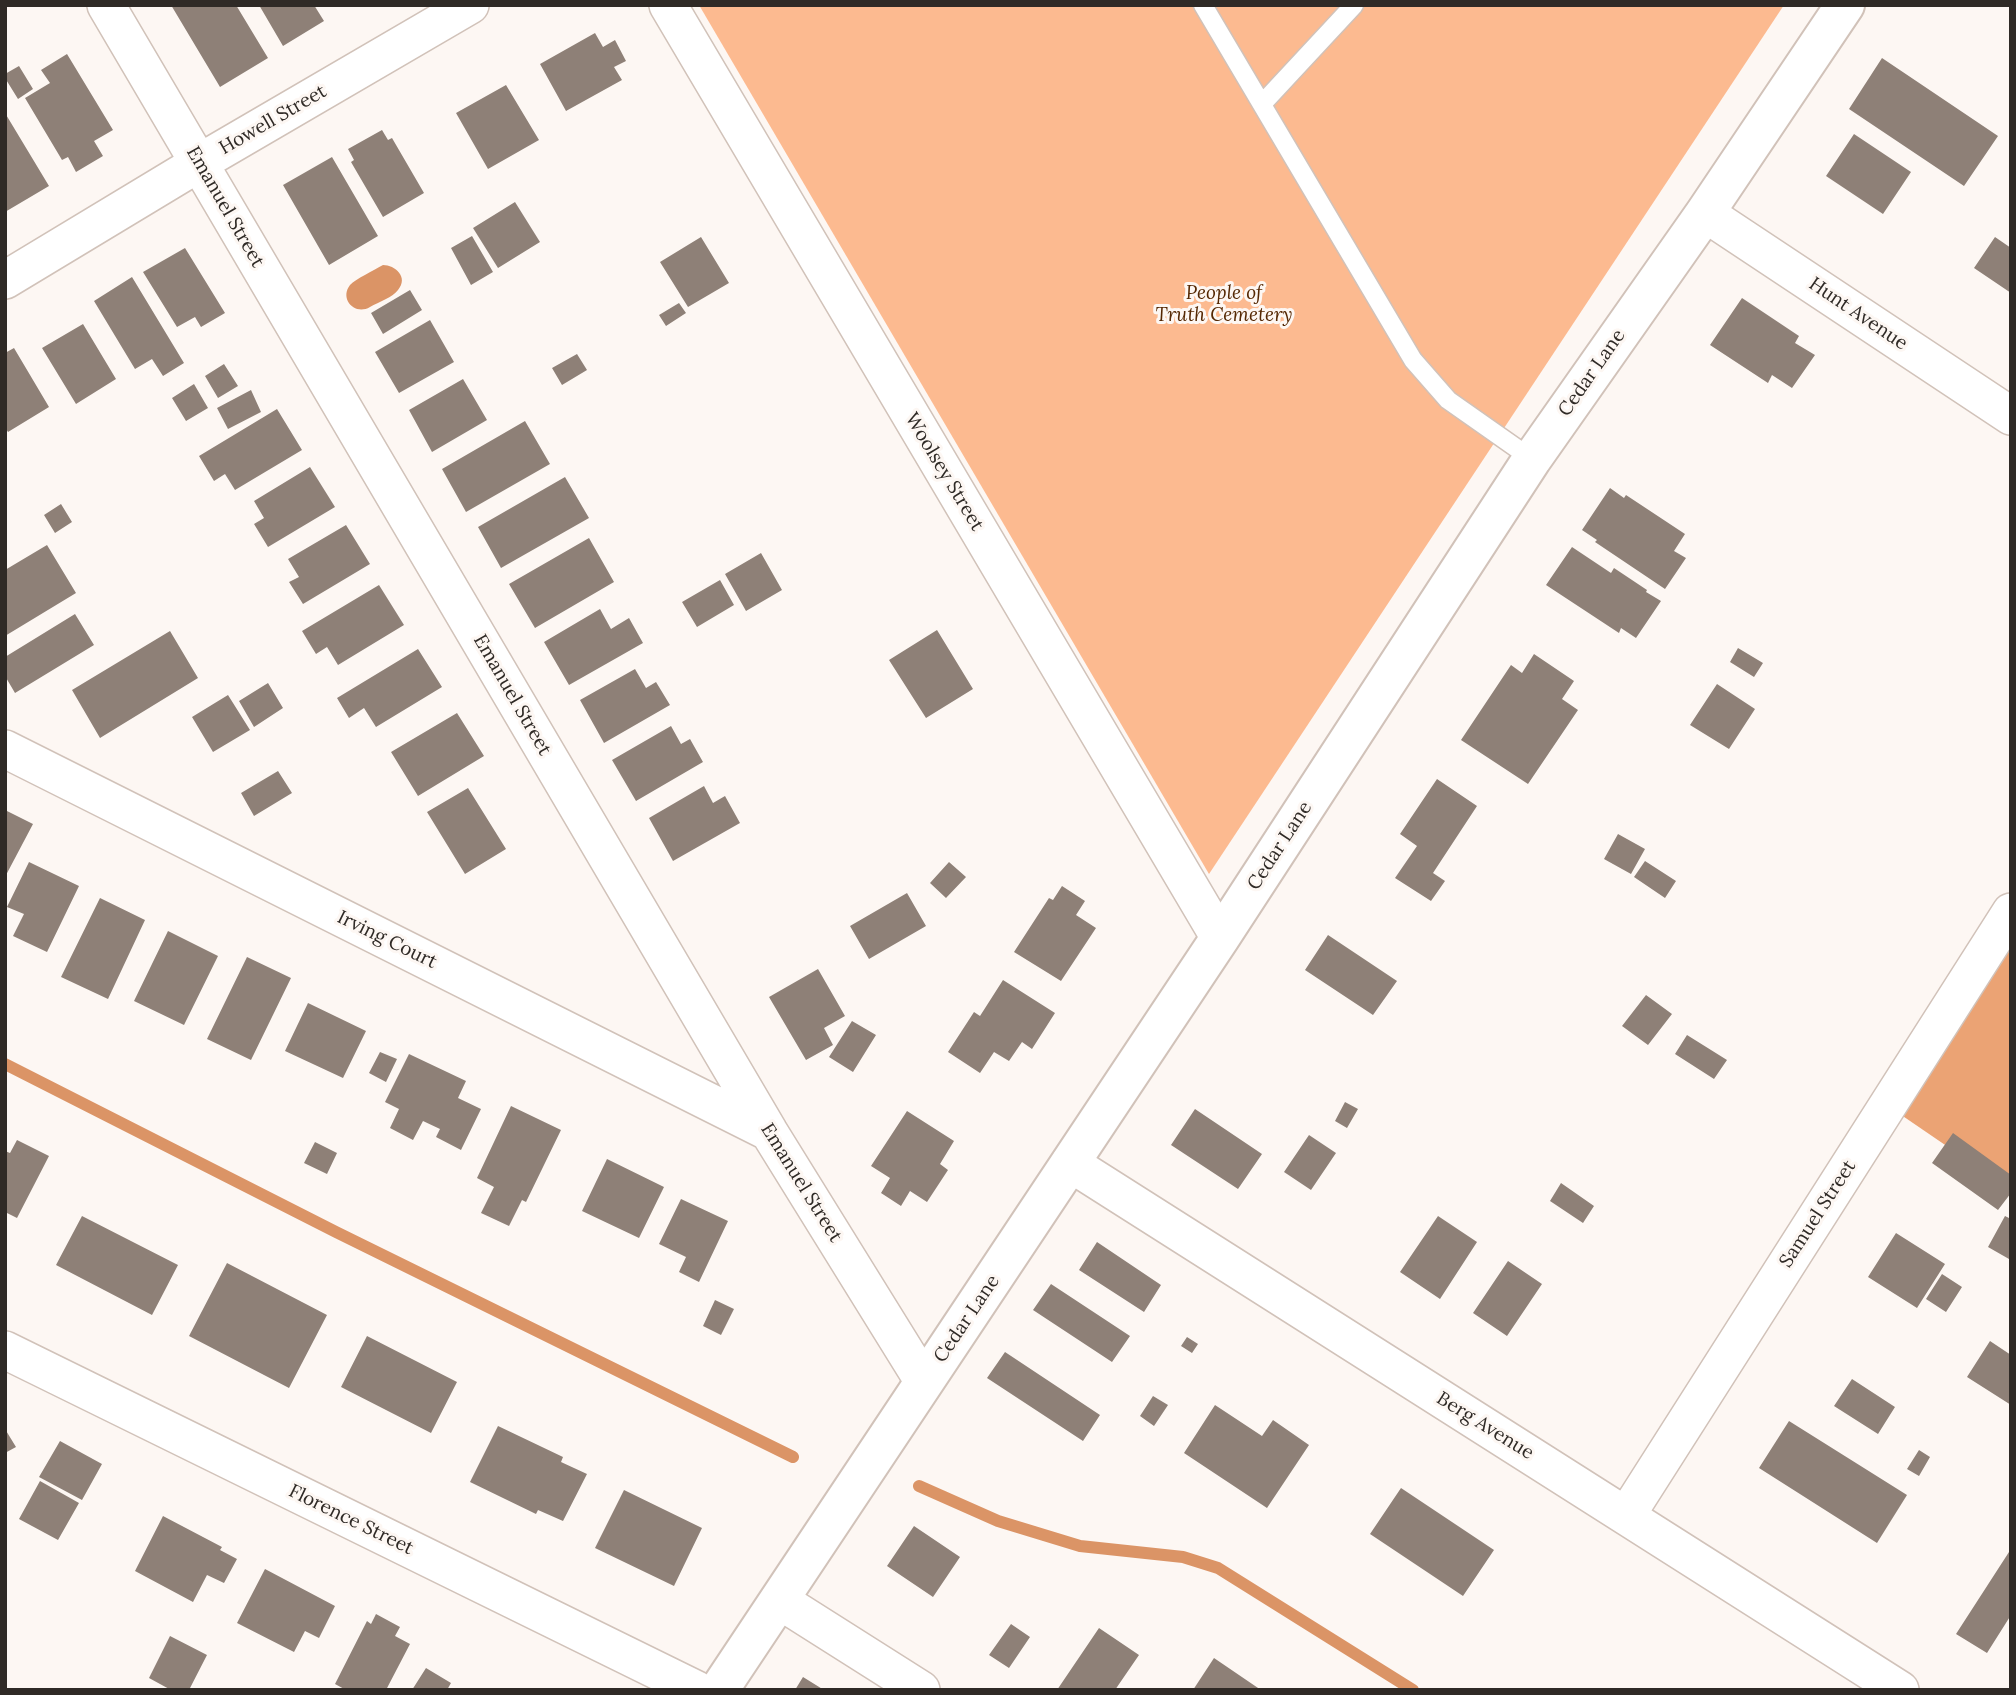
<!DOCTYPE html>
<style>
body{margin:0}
#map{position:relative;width:2016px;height:1695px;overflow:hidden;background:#fdf7f3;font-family:Lora,serif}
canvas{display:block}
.frame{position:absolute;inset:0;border:7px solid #2f2a26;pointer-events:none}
</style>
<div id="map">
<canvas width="2016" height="1695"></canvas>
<div class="frame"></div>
</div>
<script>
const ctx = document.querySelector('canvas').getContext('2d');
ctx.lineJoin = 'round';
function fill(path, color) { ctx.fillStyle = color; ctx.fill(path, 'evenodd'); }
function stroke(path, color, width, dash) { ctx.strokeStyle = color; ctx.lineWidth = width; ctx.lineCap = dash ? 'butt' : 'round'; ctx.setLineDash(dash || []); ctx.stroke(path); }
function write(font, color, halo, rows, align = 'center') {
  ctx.font = font + ' Lora,serif'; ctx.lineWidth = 6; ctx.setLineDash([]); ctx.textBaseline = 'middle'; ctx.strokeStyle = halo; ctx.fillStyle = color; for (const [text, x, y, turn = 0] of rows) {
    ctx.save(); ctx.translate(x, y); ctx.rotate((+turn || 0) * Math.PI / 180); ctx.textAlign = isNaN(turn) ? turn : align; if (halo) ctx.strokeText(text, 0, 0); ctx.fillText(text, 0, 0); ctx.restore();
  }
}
const green = new Path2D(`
 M 699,5 L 1784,5 L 1209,874 Z`);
const forest = new Path2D(`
 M 2011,897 L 2011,1190 L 1872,1095 Z`);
const water = new Path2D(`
 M 383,265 C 395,265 409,277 398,290 C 393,297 379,302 370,307 C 355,316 339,299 350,285 C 356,279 374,270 383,265 Z`);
const stream = new Path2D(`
 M 5,1064 L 336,1232 L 793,1457
 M 919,1486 L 998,1521 L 1080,1546 L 1183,1557 L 1218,1568 L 1413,1690`);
const building = new Path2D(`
 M 171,5 L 236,5 L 268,58 L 220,87 Z
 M 259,5 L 314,5 L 324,21 L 283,46 Z
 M 595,33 L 603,47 L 615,40 L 626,61 L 614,67 L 622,80 L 566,111 L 540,64 Z
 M 67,54 L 113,130 L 94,141 L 103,156 L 76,172 L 68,157 L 62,160 L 25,98 L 50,83 L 41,70 Z
 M 1882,58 L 1998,136 L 1964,186 L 1849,109 Z
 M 19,66 L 33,89 L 18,99 L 5,78 L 5,74 Z
 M 506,85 L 539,140 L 488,169 L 456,113 Z
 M 5,113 L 49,186 L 5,212 Z
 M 382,130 L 388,140 L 392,138 L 424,193 L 383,217 L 351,162 L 354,160 L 348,149 Z
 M 1854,134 L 1911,172 L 1883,214 L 1826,176 Z
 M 332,157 L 378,236 L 329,265 L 283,185 Z
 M 515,202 L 540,242 L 498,268 L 473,228 Z
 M 472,236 L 493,272 L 471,285 L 451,248 Z
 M 701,237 L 729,283 L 688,307 L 660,262 Z
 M 1995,237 L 2011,248 L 2011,293 L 1974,268 Z
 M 185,248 L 225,313 L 201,327 L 195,317 L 177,327 L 143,272 Z
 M 132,277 L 184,363 L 163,376 L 152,359 L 135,369 L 94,301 Z
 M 410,290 L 422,310 L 383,334 L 371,313 Z
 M 1742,298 L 1799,336 L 1795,343 L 1815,355 L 1792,388 L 1772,375 L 1768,383 L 1710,345 Z
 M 679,303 L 686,313 L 666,326 L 659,315 Z
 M 430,320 L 454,362 L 399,393 L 375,352 Z
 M 83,324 L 116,379 L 76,404 L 42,348 Z
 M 14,348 L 49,407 L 8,432 L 5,427 L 5,353 Z
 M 577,354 L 587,370 L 562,385 L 552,368 Z
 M 224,364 L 238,386 L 218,398 L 205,376 Z
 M 463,379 L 487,420 L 432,452 L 409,410 Z
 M 194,384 L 208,408 L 186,421 L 172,398 Z
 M 251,390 L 261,412 L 228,429 L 217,408 Z
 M 277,409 L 302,450 L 235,490 L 225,474 L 214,481 L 199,456 Z
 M 525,421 L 550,464 L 466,512 L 442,469 Z
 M 310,467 L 335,507 L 268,547 L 254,524 L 264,518 L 254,501 Z
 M 565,477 L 589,518 L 501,568 L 478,527 Z
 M 1610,488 L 1624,498 L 1626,495 L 1685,534 L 1674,551 L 1686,558 L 1665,589 L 1595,542 L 1597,540 L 1582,530 Z
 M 61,504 L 72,522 L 55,533 L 44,515 Z
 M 346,525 L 370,564 L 303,604 L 289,582 L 299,577 L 288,559 Z
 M 589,538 L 614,582 L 535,628 L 509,584 Z
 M 47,545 L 76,593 L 5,636 L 5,570 Z
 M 1572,547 L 1611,573 L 1614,568 L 1647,590 L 1646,592 L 1661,601 L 1636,638 L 1621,628 L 1619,633 L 1546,585 Z
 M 761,553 L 782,590 L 746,611 L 725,574 Z
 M 720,580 L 734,605 L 697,627 L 682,602 Z
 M 379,585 L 404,625 L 338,665 L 327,647 L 316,654 L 302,631 Z
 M 600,609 L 611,629 L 629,618 L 643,643 L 569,685 L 544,642 Z
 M 75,614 L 94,645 L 15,693 L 5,676 L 5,657 Z
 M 937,630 L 973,689 L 926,718 L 889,660 Z
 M 170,631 L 198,678 L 100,738 L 72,690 Z
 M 1738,648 L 1763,663 L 1754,677 L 1730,662 Z
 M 418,649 L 442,687 L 376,727 L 364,708 L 349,718 L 337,698 Z
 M 1534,654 L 1574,681 L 1562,699 L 1578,710 L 1528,784 L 1461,740 L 1511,665 L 1522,673 Z
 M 635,669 L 646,688 L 656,682 L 670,705 L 604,743 L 580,700 Z
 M 268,683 L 283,708 L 254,727 L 239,701 Z
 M 1717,684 L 1755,709 L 1729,749 L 1690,725 Z
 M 228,695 L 250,730 L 213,752 L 192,717 Z
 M 457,713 L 484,756 L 418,796 L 391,752 Z
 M 671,726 L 681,744 L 690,739 L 703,762 L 636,801 L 612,760 Z
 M 278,771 L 292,793 L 254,816 L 241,793 Z
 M 1437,779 L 1477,806 L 1433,873 L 1445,881 L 1431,901 L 1395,878 L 1417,846 L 1400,834 Z
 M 704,786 L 713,803 L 725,796 L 740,823 L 673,861 L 649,818 Z
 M 468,788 L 506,849 L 465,874 L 427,812 Z
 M 5,810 L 33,824 L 5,877 Z
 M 1618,834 L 1645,849 L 1631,874 L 1604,859 Z
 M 1645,861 L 1676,881 L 1665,898 L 1634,877 Z
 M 29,862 L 79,886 L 47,952 L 13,936 L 24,914 L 7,907 Z
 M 949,862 L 966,877 L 946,898 L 930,883 Z
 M 1062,886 L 1085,901 L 1076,915 L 1096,928 L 1061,981 L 1014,952 L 1049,898 L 1053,900 Z
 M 907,893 L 926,926 L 869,959 L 850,926 Z
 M 100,898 L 145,920 L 108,999 L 61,977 Z
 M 168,931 L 218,956 L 184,1025 L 134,1001 Z
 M 1328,935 L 1397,981 L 1373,1015 L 1305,970 Z
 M 247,957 L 291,978 L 251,1060 L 207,1039 Z
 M 818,969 L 845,1016 L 824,1028 L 833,1045 L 806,1060 L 769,997 Z
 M 1003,980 L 1055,1013 L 1032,1049 L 1022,1042 L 1009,1061 L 994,1052 L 980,1073 L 948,1052 L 974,1012 L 980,1016 Z
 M 1646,995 L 1672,1014 L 1648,1045 L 1622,1026 Z
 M 308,1003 L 366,1031 L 343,1078 L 285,1051 Z
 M 852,1021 L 876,1035 L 853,1072 L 829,1057 Z
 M 1687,1035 L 1727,1060 L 1714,1079 L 1675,1054 Z
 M 380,1052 L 397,1059 L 386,1082 L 369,1073 Z
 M 409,1054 L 466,1081 L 458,1098 L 481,1109 L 461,1150 L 436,1137 L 440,1129 L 423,1121 L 413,1140 L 390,1128 L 399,1109 L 385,1102 Z
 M 1345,1102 L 1358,1109 L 1347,1128 L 1335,1121 Z
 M 511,1106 L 561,1130 L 526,1202 L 522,1200 L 509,1226 L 481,1213 L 494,1187 L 477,1178 Z
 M 1195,1109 L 1262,1154 L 1238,1189 L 1171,1145 Z
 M 907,1111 L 954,1141 L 940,1164 L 948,1170 L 927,1202 L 910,1191 L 901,1206 L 881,1193 L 890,1178 L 871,1166 Z
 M 1953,1133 L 2011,1175 L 2011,1193 L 1998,1210 L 1932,1163 Z
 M 1309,1135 L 1336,1153 L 1311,1190 L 1284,1172 Z
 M 17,1140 L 49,1156 L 17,1218 L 5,1212 L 5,1151 L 10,1153 Z
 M 315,1142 L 337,1153 L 327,1174 L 304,1163 Z
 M 607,1159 L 664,1187 L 639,1238 L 582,1211 Z
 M 1561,1183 L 1594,1206 L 1583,1223 L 1550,1201 Z
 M 681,1199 L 728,1221 L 699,1282 L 679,1272 L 686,1257 L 659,1244 Z
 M 82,1216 L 178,1265 L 152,1315 L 56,1265 Z
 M 1438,1216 L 1477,1242 L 1440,1299 L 1400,1272 Z
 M 2005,1216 L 2011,1219 L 2011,1256 L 2009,1259 L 1988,1247 Z
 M 1896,1233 L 1945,1264 L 1917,1308 L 1868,1277 Z
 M 1097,1242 L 1161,1285 L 1144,1312 L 1079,1270 Z
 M 1508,1261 L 1542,1284 L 1507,1336 L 1473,1313 Z
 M 227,1263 L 327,1315 L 289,1388 L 189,1336 Z
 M 1942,1274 L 1962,1287 L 1946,1312 L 1926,1299 Z
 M 1051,1284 L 1130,1336 L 1112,1362 L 1033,1310 Z
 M 715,1300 L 734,1309 L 721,1335 L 703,1326 Z
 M 367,1336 L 457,1382 L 431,1433 L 341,1387 Z
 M 1187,1337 L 1198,1344 L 1192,1353 L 1181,1346 Z
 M 1990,1341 L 2011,1355 L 2011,1405 L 1967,1377 Z
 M 1005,1352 L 1100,1415 L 1083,1441 L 987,1378 Z
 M 1852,1379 L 1895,1407 L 1878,1434 L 1834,1406 Z
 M 1153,1396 L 1168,1405 L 1154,1426 L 1140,1416 Z
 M 1215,1405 L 1262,1436 L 1273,1420 L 1309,1445 L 1267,1508 L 1184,1453 Z
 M 1789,1421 L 1907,1495 L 1877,1543 L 1759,1468 Z
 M 498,1426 L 563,1457 L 561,1462 L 587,1474 L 563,1521 L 538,1510 L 536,1514 L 470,1482 Z
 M 5,1429 L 16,1447 L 5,1453 Z
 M 60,1441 L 102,1464 L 82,1500 L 39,1477 Z
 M 1919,1450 L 1930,1457 L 1919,1476 L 1907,1469 Z
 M 40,1481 L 79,1503 L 58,1540 L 19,1519 Z
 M 1401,1488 L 1494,1550 L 1463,1596 L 1370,1534 Z
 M 624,1490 L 702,1528 L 674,1586 L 595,1548 Z
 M 163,1516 L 222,1547 L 220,1550 L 237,1559 L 224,1583 L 207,1575 L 193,1602 L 135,1571 Z
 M 914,1526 L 960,1557 L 933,1597 L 887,1566 Z
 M 2009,1552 L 2011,1554 L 2011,1615 L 1987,1653 L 1956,1634 Z
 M 265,1569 L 335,1606 L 319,1638 L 305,1631 L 294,1652 L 237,1623 Z
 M 376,1614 L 400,1627 L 395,1636 L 410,1644 L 386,1690 L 346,1690 L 335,1684 L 367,1621 L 371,1624 Z
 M 1011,1624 L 1030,1637 L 1009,1668 L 989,1655 Z
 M 1099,1628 L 1139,1655 L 1115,1690 L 1057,1690 Z
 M 170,1636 L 207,1655 L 189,1690 L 171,1690 L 149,1678 Z
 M 1214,1658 L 1261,1690 L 1193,1690 Z
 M 426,1668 L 451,1683 L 447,1690 L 412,1690 Z
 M 803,1677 L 824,1690 L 795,1690 Z`);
const service = new Path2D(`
 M 1203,5 L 1413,360 L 1448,400 L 1532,459
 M 1262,104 L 1354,5`);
const minor = new Path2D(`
 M 106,5 L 769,1132 L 924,1382
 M 668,5 L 1220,938
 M 1705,213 L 2011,416
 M 5,280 L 199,163 L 470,5
 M 5,749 L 769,1132
 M 1070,1163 L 1900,1690
 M 5,1350 L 697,1690
 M 1626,1516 L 2011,912
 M 779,1600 L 921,1690`);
const tertiary = new Path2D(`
 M 719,1690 L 1220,938 L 1532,459 L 1705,213 L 1845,5`);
const streetNames = [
 ["Howell Street",273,120,-30],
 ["Emanuel Street",225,207,60],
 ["Hunt Avenue",1858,314,34],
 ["Cedar Lane",1592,373,-55],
 ["Woolsey Street",944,472,59],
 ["Emanuel Street",512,695,60],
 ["Cedar Lane",1280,846,-57],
 ["Irving Court",387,940,26],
 ["Emanuel Street",801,1183,58],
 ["Samuel Street",1818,1214,-57],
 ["Cedar Lane",967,1319,-56],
 ["Berg Avenue",1485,1426,32],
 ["Florence Street",351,1520,26]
];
const parkNames = [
 ["People of",1224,294],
 ["Truth Cemetery",1224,316]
];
fill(green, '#fcba90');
fill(forest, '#eba374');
fill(water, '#db9466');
stroke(stream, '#db9466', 12);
fill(building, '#8e8077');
stroke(service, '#d1c2b9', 21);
stroke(minor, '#d1c2b9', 40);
stroke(tertiary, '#d1c2b9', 42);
stroke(service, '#fff', 18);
stroke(minor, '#fff', 37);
stroke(tertiary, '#fff', 38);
write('19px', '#2f2a26', '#fdf7f3', streetNames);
write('italic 19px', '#552803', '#fdf7f3', parkNames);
</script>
